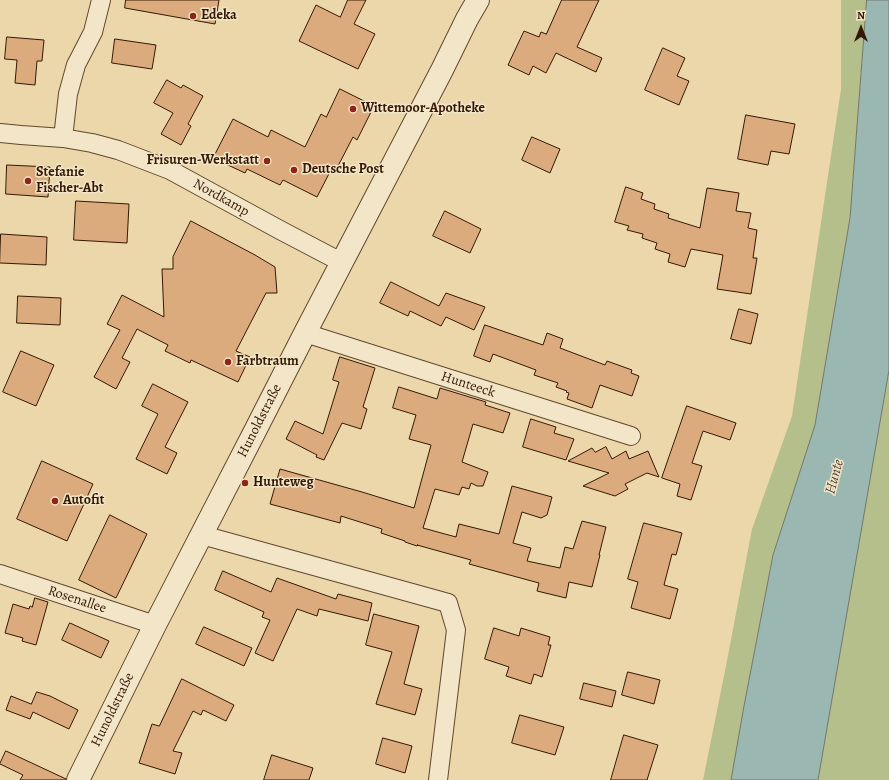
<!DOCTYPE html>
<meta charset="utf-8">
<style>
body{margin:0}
#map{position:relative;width:889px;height:780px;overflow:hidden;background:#ebd7aa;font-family:Alegreya,serif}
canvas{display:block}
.north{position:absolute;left:841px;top:8px;width:40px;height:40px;-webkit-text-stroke:3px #f2e5c8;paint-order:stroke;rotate:0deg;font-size:11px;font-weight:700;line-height:16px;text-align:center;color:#341803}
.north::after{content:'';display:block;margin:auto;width:14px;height:18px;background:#341803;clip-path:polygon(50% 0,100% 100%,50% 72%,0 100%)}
</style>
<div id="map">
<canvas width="889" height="780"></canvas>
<div class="north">N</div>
</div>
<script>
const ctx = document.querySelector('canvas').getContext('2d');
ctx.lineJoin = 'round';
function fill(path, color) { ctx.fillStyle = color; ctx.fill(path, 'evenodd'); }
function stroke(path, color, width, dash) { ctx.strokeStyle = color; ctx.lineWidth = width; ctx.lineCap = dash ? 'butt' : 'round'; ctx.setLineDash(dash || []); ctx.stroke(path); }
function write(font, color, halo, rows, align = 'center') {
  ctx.font = font + ' Alegreya,serif'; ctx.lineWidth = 3; ctx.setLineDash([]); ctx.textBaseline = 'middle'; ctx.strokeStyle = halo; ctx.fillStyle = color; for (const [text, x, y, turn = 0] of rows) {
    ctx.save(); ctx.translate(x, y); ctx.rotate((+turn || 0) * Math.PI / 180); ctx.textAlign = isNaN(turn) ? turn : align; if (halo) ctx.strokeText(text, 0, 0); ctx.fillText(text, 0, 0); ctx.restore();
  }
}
const green = new Path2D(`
 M 841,0 L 867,0 L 850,218 L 815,425 L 773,555 L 744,706 L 731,780 L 703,780 L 726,666 L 752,529 L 792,416 L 841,89 Z
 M 889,370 L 889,780 L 818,780 Z`);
const water = new Path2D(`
 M 867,0 L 889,0 L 889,370 L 818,780 L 731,780 L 744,706 L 773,555 L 815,425 L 850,218 Z`);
const building = new Path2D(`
 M 126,0 L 219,0 L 215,24 L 125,8 Z
 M 348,0 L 366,0 L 354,24 L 375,34 L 358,69 L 299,41 L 316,5 L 340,17 Z
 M 562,0 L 599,0 L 577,47 L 602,58 L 596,72 L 556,53 L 546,73 L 533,66 L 529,75 L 508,65 L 524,31 L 539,37 L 541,32 L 546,34 Z
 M 7,37 L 44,40 L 42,61 L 37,61 L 35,85 L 15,83 L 17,60 L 5,59 Z
 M 115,39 L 156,45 L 152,69 L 112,63 Z
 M 663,48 L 685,58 L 677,76 L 689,81 L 679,105 L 645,90 Z
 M 167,80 L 181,88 L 183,85 L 203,96 L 188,124 L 191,126 L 181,145 L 161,134 L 173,113 L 154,103 Z
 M 340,89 L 374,106 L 357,140 L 353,137 L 337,168 L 333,166 L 317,197 L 283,180 L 280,185 L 247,169 L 245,173 L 213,158 L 233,119 L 268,137 L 271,130 L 305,147 L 321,114 L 326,117 Z
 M 746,115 L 795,124 L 789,154 L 771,151 L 768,165 L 738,159 Z
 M 532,137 L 560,149 L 550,173 L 522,160 Z
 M 7,165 L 50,167 L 48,197 L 6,194 Z
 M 626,187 L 643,193 L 641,199 L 655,204 L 654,209 L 669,214 L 668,218 L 700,228 L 707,188 L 739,193 L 736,211 L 751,213 L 748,228 L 757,230 L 753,258 L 757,258 L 751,294 L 717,289 L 723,255 L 691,249 L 685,267 L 668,262 L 670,254 L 655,249 L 657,243 L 642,238 L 643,234 L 627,230 L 629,226 L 615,222 Z
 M 76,201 L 129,204 L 127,243 L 74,240 Z
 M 445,211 L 481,229 L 470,253 L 433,236 Z
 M 191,221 L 255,255 L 275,267 L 277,293 L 266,293 L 236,351 L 250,357 L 238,382 L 191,360 L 190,363 L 165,351 L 168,345 L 137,329 L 122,358 L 130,362 L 116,389 L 94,377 L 120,330 L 107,324 L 122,295 L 164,317 L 162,269 L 173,269 L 173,257 Z
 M 1,234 L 47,237 L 46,265 L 0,263 Z
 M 391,282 L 439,306 L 446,293 L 485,307 L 474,330 L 446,317 L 441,326 L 410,311 L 408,316 L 380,303 Z
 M 18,296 L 61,298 L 60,325 L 17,323 Z
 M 739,309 L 758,314 L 751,344 L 731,339 Z
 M 485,325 L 543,345 L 547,333 L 563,339 L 560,348 L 605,365 L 607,361 L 632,370 L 631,373 L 639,376 L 632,396 L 600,385 L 592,408 L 567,399 L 569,393 L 566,392 L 567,391 L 556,387 L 558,383 L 534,375 L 536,370 L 493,354 L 490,362 L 474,356 Z
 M 21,351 L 54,365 L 36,406 L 3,392 Z
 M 340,357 L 375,368 L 363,407 L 367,409 L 361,429 L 342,423 L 324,460 L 316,457 L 317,455 L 286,439 L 295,421 L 323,434 L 339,382 L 333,380 Z
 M 153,384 L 188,402 L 165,447 L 177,453 L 167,474 L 136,459 L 158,414 L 142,406 Z
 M 399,387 L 437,399 L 440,388 L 486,402 L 485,405 L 510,413 L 503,433 L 473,424 L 462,462 L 488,472 L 483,486 L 477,486 L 471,483 L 469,489 L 462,487 L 459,495 L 435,489 L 423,528 L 456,537 L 459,524 L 499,534 L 512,486 L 552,497 L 547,515 L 541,518 L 522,512 L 513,543 L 531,548 L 527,561 L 560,568 L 565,547 L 573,549 L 582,521 L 606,527 L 599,555 L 600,555 L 592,587 L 569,582 L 566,598 L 537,591 L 539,583 L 469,564 L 471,560 L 417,545 L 418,545 L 417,546 L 405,542 L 405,541 L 381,533 L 382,529 L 341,516 L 340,523 L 270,504 L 280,469 L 362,492 L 414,508 L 431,445 L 409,439 L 416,415 L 393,408 Z
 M 687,406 L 736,423 L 730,440 L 703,431 L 692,463 L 702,466 L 691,500 L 677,496 L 680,484 L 662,478 Z
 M 531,419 L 556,427 L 554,433 L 574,439 L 566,460 L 523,447 Z
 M 606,447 L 612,459 L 626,451 L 629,459 L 648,451 L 659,477 L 647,473 L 625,484 L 628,489 L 615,496 L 583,486 L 609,473 L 568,461 L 592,448 L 595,452 Z
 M 42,461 L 93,484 L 67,541 L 17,519 Z
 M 110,515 L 147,534 L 116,598 L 79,580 Z
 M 644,523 L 682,533 L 676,555 L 672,554 L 664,585 L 678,589 L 670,619 L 631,608 L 638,582 L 628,579 Z
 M 223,571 L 271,592 L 277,578 L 336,599 L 338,594 L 372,603 L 368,621 L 319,609 L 317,616 L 297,609 L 273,661 L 255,653 L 270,620 L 262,617 L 264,612 L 215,590 Z
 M 35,598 L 48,602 L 36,645 L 22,641 L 23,638 L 5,633 L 13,604 L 29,609 L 30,606 L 32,607 Z
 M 374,614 L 419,626 L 404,684 L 422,689 L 415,715 L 376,704 L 392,652 L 366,645 Z
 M 70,623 L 109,641 L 101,658 L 62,640 Z
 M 204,627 L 252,648 L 244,666 L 196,644 Z
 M 494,628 L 519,636 L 521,628 L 550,637 L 548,645 L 551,645 L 542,677 L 534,674 L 531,684 L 506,676 L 509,667 L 485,659 Z
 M 628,672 L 660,680 L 654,704 L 622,695 Z
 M 182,679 L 234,705 L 226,721 L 203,710 L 201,715 L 193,711 L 173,751 L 182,753 L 175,774 L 139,763 L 152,724 L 159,726 Z
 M 584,683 L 616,691 L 612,707 L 580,699 Z
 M 37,692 L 50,696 L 78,710 L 69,729 L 33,712 L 30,719 L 6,710 L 11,696 L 31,704 Z
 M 520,715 L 564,727 L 555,755 L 512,743 Z
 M 624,735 L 658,745 L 647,780 L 611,780 Z
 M 383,738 L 412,746 L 405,773 L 376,764 Z
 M 6,751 L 66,779 L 66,780 L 20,780 L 23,775 L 0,764 Z
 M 272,755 L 313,768 L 309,780 L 264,780 Z`);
const minor = new Path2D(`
 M 0,133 L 21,135 L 63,138 L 92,143 L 118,150 L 170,170 L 280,230 L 341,262
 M 63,138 L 68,94 L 76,65 L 93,32 L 101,0
 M 305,333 L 631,436
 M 202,535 L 448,603 L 456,630 L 438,780
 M 0,574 L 155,625`);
const tertiary = new Path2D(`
 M 78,780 L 155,625 L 255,431 L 305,333 L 442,70 L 467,19 L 478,0`);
const markers = [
 [193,16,4,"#8f2418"],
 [353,109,4,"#8f2418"],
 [267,161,4,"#8f2418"],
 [294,170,4,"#8f2418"],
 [28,181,4,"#8f2418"],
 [228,362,4,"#8f2418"],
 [245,483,4,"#8f2418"],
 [55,501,4,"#8f2418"]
];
const poiNames = [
 ["Edeka",201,16],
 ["Wittemoor-Apotheke",361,109],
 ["Frisuren-Werkstatt",259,161,"right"],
 ["Deutsche Post",302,170],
 ["Stefanie",36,173],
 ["Fischer-Abt",36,189],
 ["Farbtraum",236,362],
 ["Hunteweg",253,483],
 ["Autofit",63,501]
];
const streetNames = [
 ["Nordkamp",221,198,29],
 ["Hunteeck",468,385,18],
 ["Hunoldstraße",260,421,-63],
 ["Rosenallee",77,600,18],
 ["Hunoldstraße",113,710,-64]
];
const waterNames = [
 ["Hunte",835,477,-75]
];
fill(green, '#b5bf8b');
fill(water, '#9bb7b2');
stroke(water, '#72776c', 1);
fill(building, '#dcab7d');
stroke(building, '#341803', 1);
stroke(minor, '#62482d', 20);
stroke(tertiary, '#62482d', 24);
stroke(minor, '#f2e5c8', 18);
stroke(tertiary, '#f2e5c8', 22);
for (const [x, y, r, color] of markers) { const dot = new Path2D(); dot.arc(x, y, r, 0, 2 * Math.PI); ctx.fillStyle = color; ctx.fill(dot); stroke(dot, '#f2e5c8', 1.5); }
write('bold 14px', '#341803', '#f2e5c8', poiNames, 'left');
write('14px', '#341803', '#f2e5c8', streetNames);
write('italic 15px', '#534838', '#f2e5c8', waterNames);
</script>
